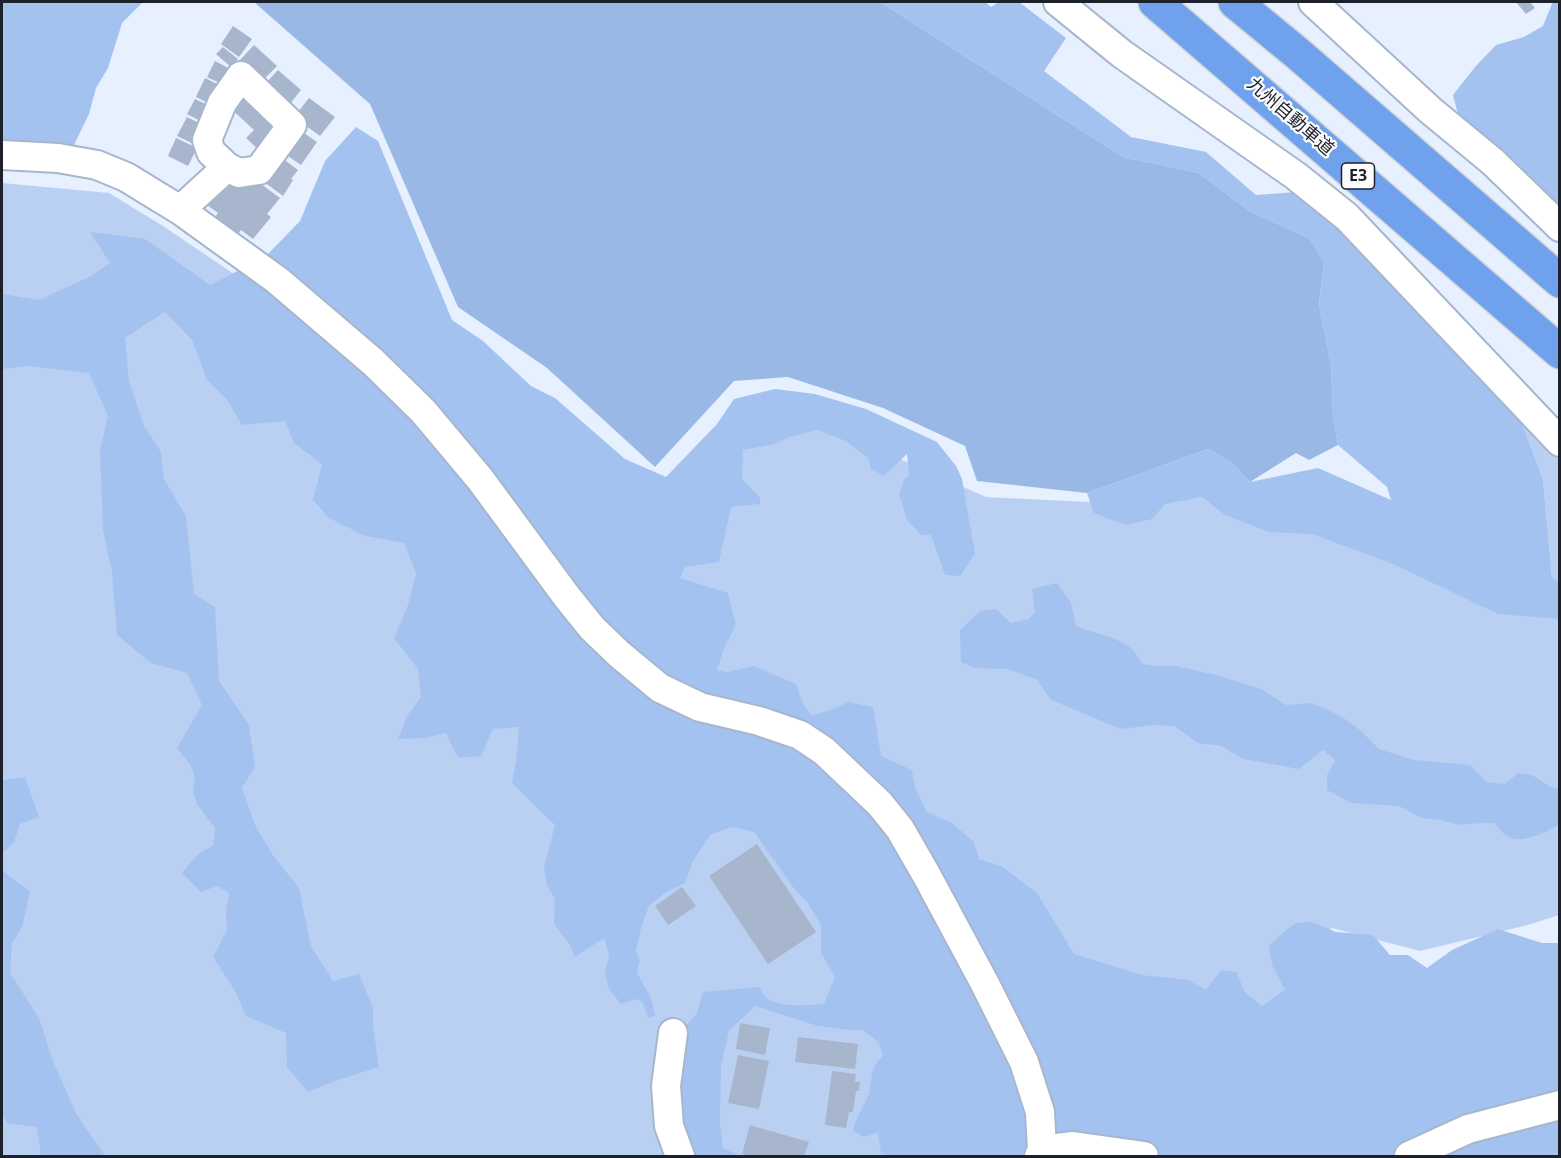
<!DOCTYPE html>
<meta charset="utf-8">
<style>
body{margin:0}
#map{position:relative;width:1561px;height:1158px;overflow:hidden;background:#e6f0fe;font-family:"Noto Sans",sans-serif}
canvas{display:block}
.frame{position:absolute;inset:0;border:3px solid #1c212a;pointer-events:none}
</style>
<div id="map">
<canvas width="1561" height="1158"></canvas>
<div class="frame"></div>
</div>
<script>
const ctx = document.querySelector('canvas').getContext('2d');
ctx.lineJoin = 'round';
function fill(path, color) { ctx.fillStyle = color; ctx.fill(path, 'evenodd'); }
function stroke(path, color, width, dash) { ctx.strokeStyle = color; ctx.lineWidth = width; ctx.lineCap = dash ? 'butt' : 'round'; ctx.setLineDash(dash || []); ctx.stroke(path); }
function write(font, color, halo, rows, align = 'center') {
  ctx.font = font + ' "Noto Sans","Noto Sans JP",sans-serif'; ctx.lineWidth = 4.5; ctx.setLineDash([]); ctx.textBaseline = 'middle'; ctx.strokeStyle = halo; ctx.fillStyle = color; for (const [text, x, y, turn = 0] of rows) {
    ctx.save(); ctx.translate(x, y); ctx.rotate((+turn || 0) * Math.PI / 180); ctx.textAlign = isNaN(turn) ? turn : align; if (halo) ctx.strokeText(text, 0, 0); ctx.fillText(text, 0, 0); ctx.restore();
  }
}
const green = new Path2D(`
 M 2,183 L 109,193 L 163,226 L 259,291 L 633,517 L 739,440 L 818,423 L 986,497 L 1088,502 L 1192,461 L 1559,618 L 1559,915 L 1528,925 L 1420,951 L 1332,928 L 1316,939 L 1281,1026 L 1024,1156 L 2,1156 Z
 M 1514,401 L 1559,452 L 1559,582 L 1552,576 L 1543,480 Z`);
const forest = new Path2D(`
 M 2,2 L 143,2 L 122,23 L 108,68 L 96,88 L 89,114 L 74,145 L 59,149 L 2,145 Z
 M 880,2 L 985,2 L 991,7 L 999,2 L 1019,2 L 1066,38 L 1044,71 L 1131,137 L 1206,152 L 1256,195 L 1297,192 L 1342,224 L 1411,306 L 1514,401 L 1543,480 L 1552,576 L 1559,582 L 1559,619 L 1498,614 L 1393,564 L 1312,534 L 1269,532 L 1225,515 L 1202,497 L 1165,504 L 1152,519 L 1125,525 L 1094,513 L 1087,493 L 1208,449 L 1231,462 L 1250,482 L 1318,468 L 1391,500 L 1387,487 L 1338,445 L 1333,416 L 1331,365 L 1319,305 L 1324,262 L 1309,238 L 1251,212 L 1199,173 L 1123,157 Z
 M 1551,2 L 1559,2 L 1559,204 L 1544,202 L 1460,122 L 1453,95 L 1475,67 L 1496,45 L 1524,37 L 1543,26 L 1552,4 Z
 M 356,127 L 378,141 L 452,320 L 483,341 L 531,386 L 555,398 L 625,459 L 666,477 L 717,424 L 734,399 L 775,389 L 815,394 L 866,409 L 937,442 L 956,466 L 962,479 L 975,554 L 960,576 L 945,575 L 931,535 L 921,535 L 907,520 L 899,494 L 904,480 L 909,475 L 907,454 L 884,476 L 871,469 L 868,458 L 846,441 L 817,430 L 790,437 L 775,444 L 743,450 L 742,479 L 760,498 L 760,504 L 731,507 L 719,562 L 685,567 L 680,578 L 728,593 L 736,625 L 725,646 L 717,670 L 727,672 L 754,666 L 796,684 L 801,699 L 811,716 L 833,709 L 848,702 L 873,707 L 881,756 L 912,770 L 915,787 L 927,812 L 952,823 L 974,842 L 979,859 L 1001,866 L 1037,893 L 1074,954 L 1142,975 L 1188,980 L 1206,990 L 1221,970 L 1236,972 L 1245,992 L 1262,1006 L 1285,990 L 1272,965 L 1269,946 L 1285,931 L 1296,923 L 1312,922 L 1336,932 L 1373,935 L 1390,955 L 1408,955 L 1427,968 L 1452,950 L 1498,929 L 1542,943 L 1559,943 L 1559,1156 L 890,1156 L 881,1153 L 878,1133 L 864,1137 L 853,1131 L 856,1120 L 869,1094 L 873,1068 L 883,1055 L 878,1042 L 863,1030 L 849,1030 L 818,1026 L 755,1006 L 729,1031 L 721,1066 L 720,1122 L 723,1148 L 740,1156 L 690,1156 L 687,1134 L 681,1114 L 677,1036 L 697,1013 L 703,992 L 759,987 C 761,990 764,996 767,998 C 778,1008 810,1005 824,1004 L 835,977 L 821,953 L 821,925 L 807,902 L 793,887 L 754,832 L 732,827 L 711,834 L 693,861 L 685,883 L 666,892 L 649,906 L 642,924 L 636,951 L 640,960 L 637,973 L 651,998 L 655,1016 L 648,1018 L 643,1003 L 636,999 L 621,1004 L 609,989 L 605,974 L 609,955 L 604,938 L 575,957 L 570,945 L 554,924 L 555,899 L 547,885 L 544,866 L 555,825 L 512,783 L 516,762 L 519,727 L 493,729 L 481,756 L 458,758 L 446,733 L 425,738 L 398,739 L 407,716 L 421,697 L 418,669 L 394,638 L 408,605 L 416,573 L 404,543 L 365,536 L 329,518 L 313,500 L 322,464 L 294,443 L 285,421 L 242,425 L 228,401 L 207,380 L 192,340 L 165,312 L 125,338 L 129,381 L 144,426 L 161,452 L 164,479 L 186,516 L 194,594 L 215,607 L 219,681 L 249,725 L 255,767 L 242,788 L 255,825 L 272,854 L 299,888 L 311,946 L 333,981 L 359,974 L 373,1008 L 373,1026 L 379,1067 L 335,1081 L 308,1092 L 287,1067 L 286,1033 L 246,1016 L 235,991 L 213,957 L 227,930 L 226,911 L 229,893 L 217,886 L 201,892 L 182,873 L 199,853 L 213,846 L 215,828 L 197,804 L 193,791 L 195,776 L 190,764 L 177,748 L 202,705 L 187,673 L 151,663 L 117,635 L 112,571 L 103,530 L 100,451 L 108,416 L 89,373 L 29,366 L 2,369 L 2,294 L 39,300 L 91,276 L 110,263 L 90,232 L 145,239 L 210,285 L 265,257 L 300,221 L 325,161 Z
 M 1057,583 L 1071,603 L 1076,626 C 1092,633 1118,637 1131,648 C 1136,652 1139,659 1143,664 L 1157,666 L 1176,666 L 1216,675 L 1261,689 L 1286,705 L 1312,703 L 1341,716 L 1360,730 L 1379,749 L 1414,760 L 1470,765 L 1486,782 L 1504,784 L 1519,773 L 1532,775 L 1551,787 L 1559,789 L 1559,825 C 1545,832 1519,847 1504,834 C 1501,831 1498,827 1494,823 L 1480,823 L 1461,825 L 1439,820 L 1422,818 L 1399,806 L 1352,803 L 1327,790 L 1327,775 L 1335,760 L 1323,750 L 1299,769 L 1243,759 L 1221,746 L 1198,743 L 1174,726 L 1153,725 L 1121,729 L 1051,700 L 1037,680 L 1008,669 L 975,668 L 961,662 L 960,630 L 980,611 L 996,609 L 1011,623 L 1029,619 L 1035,612 L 1032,589 Z
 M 25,777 L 39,817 L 20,824 L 14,842 L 2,854 L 2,780 Z
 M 2,868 L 5,873 L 30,891 L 22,927 L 12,944 L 10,973 L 39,1018 L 54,1064 L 77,1115 L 105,1156 L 41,1156 L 37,1127 L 7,1123 L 2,1112 Z`);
const water = new Path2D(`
 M 254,2 L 880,2 L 1123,157 L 1199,173 L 1251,212 L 1309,238 L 1324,262 L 1319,305 L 1331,365 L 1333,416 L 1338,445 L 1309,460 L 1296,453 L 1250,482 L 1231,462 L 1208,449 L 1087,493 L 977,481 L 965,446 L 883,408 L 788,377 L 734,381 L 655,467 L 547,368 L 458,307 L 370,104 Z`);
const building = new Path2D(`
 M 1516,2 L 1530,2 L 1535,8 L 1526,14 Z
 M 233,26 L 252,39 L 239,57 L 221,44 Z
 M 254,45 L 277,66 L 262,81 L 240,60 Z
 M 223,47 L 238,59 L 231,67 L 216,54 Z
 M 215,61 L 232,70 L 224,85 L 207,77 Z
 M 278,70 L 301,90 L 289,105 L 265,84 Z
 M 205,78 L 223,87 L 214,106 L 196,97 Z
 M 243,90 L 283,128 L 261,152 L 246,138 L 254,130 L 228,106 Z
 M 309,98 L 335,117 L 320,136 L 294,117 Z
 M 195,99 L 214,108 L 206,124 L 187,114 Z
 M 187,117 L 205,126 L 196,145 L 177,136 Z
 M 301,131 L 317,142 L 301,165 L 285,154 Z
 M 176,138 L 197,148 L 188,166 L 168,156 Z
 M 282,158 L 298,170 L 291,179 L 293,180 L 283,196 L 264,182 Z
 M 232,181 L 242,188 L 245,185 L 261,184 L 280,198 L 267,214 L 271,217 L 253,239 L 241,230 L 238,234 L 215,217 L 218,213 L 207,205 Z
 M 757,844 L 816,932 L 768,964 L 709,876 Z
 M 682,887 L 696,906 L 668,925 L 655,906 Z
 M 740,1023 L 770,1028 L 765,1055 L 736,1049 Z
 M 798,1037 L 858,1044 L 855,1069 L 795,1062 Z
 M 738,1055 L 769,1061 L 759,1109 L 728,1103 Z
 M 832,1071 L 856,1074 L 855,1082 L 860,1082 L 859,1091 L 856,1091 L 853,1112 L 849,1112 L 846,1128 L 825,1125 Z
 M 750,1125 L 809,1142 L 804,1156 L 752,1156 L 742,1154 Z`);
const minor = new Path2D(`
 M 1058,2 L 1122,54 L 1296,176 L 1347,217 L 1560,442
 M 1313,2 L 1430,110 L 1493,162 L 1560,227
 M 2,155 L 58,158 L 97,165 L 126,177 L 180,210 L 277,280 L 373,362 L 423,411 L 480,479 L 567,597 L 592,628 L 619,654 L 660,688 L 700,707 L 759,721 L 800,735 L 824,751 L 880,804 L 900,829 L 927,876 L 985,984 L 1024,1062 L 1040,1112 L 1042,1150 L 1039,1156
 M 180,210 L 227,167 L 211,152 L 207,140 L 222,103 L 241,76 L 292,125 L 259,170 L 239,173 L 227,167
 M 673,1033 L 666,1086 L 669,1126 L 680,1156
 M 1042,1150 L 1073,1146 L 1144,1156
 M 1409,1156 L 1468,1129 L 1560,1105`);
const highway = new Path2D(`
 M 1155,2 L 1560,352
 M 1235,2 L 1297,53 L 1560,281`);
const shields = [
 [1358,176,33]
];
const shieldNames = [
 ["E3",1358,176]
];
const streetNames = [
 ["九州自動車道",1290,117,41]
];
fill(green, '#bad0f3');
fill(forest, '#a4c2f0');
fill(water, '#9ab8e6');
fill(building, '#a7b6cd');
stroke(minor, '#a7b6cd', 32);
stroke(highway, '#d2d3d4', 36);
stroke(minor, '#fff', 28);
stroke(highway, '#70a1ed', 33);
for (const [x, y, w] of shields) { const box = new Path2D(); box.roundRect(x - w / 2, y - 13, w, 26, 4.5); ctx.fillStyle = '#fcfcfc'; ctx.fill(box); stroke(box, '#1c212a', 1.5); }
write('bold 16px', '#1c212a', null, shieldNames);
write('18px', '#1c212a', '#fcfcfc', streetNames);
</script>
